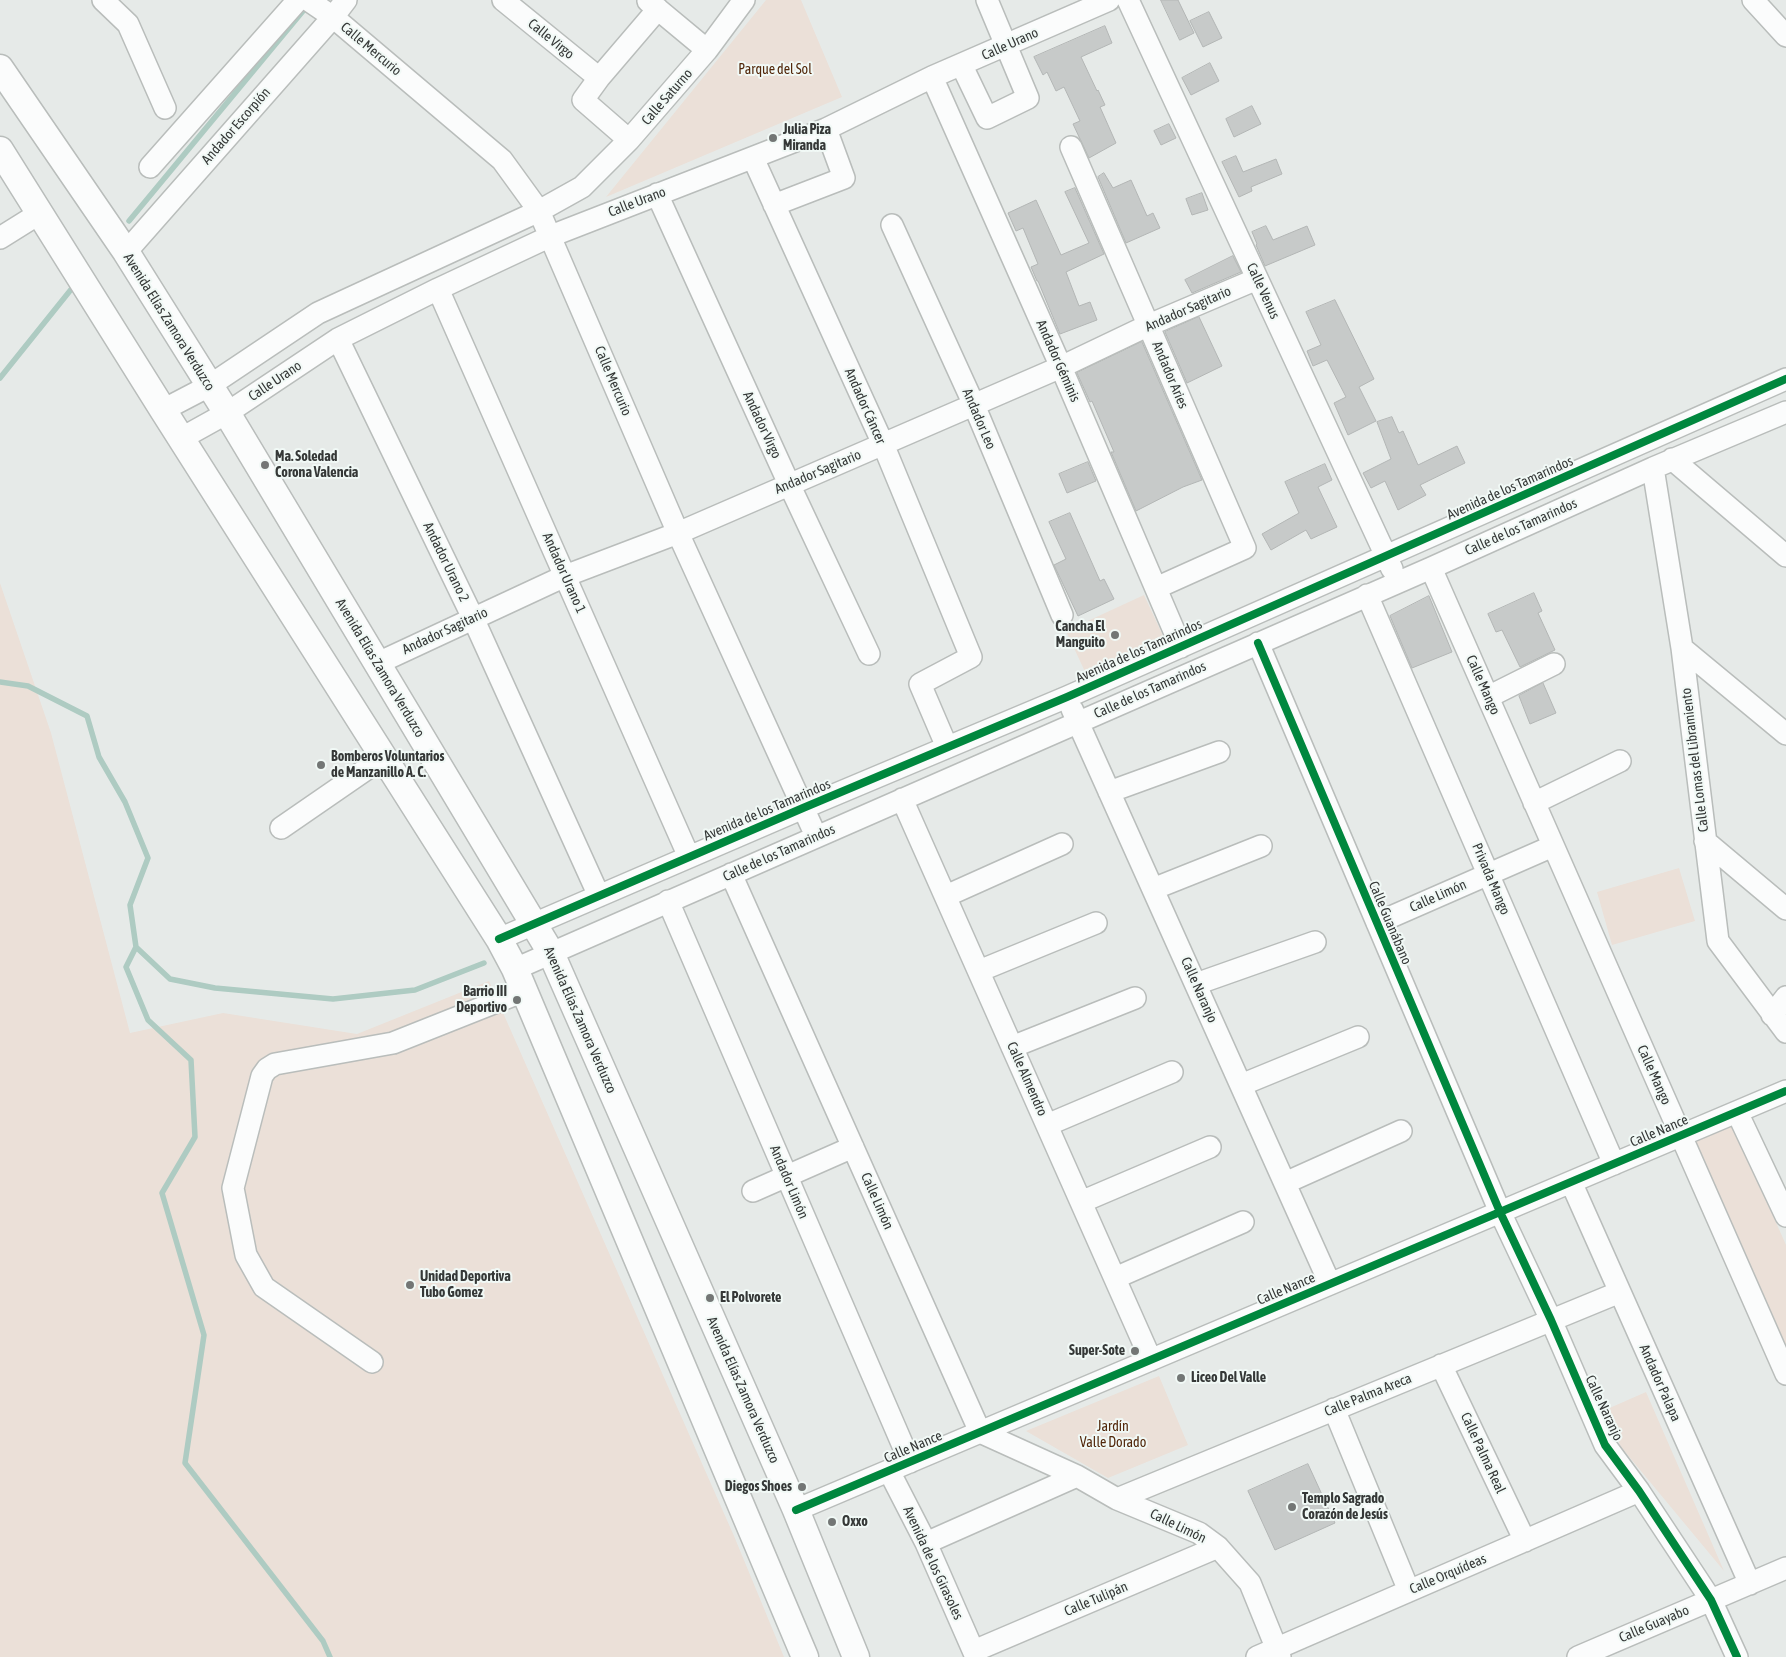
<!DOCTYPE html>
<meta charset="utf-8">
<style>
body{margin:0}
canvas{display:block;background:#e6eae8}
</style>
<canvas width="1786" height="1657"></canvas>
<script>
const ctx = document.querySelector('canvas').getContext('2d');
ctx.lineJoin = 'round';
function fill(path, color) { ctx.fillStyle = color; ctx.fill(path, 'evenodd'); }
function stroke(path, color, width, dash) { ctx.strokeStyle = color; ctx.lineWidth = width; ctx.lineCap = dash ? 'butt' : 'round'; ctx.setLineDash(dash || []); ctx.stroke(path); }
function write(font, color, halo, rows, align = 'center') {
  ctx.font = font + ' "Asap Condensed",sans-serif'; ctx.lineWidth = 4; ctx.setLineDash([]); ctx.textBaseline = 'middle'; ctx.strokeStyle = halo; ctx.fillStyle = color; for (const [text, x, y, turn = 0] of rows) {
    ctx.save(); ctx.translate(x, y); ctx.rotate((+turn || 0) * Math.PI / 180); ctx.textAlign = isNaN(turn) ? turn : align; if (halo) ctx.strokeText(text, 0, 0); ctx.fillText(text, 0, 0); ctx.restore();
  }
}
const green = new Path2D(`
 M 766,0 L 801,0 L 842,97 L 606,197 Z
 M 0,583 L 51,733 L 130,1033 L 223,1013 L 357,1034 L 489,981 L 734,1536 L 784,1657 L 0,1657 Z
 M 1144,595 L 1165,640 L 1087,676 L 1066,631 Z
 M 1679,868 L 1695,921 L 1612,945 L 1597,892 Z
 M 1732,1123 L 1786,1245 L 1786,1348 L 1693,1140 Z
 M 1159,1376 L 1188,1445 L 1108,1478 L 1026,1431 Z
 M 1646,1392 L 1724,1571 L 1621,1447 L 1605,1410 Z`);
const stream = new Path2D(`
 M 129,221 L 308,5
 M 0,378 L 73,287
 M 0,682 L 28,686 L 87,716 L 99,757 L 125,802 L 148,858 L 130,905 L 136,947 L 170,979 L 215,988 L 333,999 L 415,990 L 484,963
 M 136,947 L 126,967 L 148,1020 L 191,1060 L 195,1137 L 162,1193 L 204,1335 L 185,1463 L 323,1641 L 330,1657`);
const building = new Path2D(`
 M 1161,0 L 1178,0 L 1194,33 L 1180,40 Z
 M 1209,12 L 1222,38 L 1203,47 L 1190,21 Z
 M 1105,26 L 1112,43 L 1081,57 L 1097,91 L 1098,90 L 1105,105 L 1100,107 L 1116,143 L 1089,158 L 1073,124 L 1080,121 L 1064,87 L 1056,91 L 1047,72 L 1043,75 L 1034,57 Z
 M 1210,63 L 1219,81 L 1191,95 L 1182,78 Z
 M 1252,106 L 1261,124 L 1234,137 L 1226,119 Z
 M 1169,124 L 1176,138 L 1161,145 L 1154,131 Z
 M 1236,156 L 1243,172 L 1276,159 L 1282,174 L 1251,187 L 1252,191 L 1239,197 L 1222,162 Z
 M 1104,173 L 1113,188 L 1131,180 L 1147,216 L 1153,213 L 1160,228 L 1126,243 L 1098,177 Z
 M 1075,188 L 1104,254 L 1066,272 L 1079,306 L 1090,302 L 1097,320 L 1060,334 L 1038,281 L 1037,281 L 1031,267 L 1038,264 L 1023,228 L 1016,231 L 1008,213 L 1036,200 L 1061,255 L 1089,243 L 1065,192 Z
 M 1202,193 L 1208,210 L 1192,215 L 1186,199 Z
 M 1266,226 L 1273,240 L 1307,226 L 1315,245 L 1265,266 L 1256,245 L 1257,244 L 1252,232 Z
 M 1233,256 L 1241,272 L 1192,293 L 1185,280 Z
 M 1335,300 L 1374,379 L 1359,387 L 1376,421 L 1348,435 L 1334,403 L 1346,397 L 1327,360 L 1313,366 L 1307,351 L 1321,345 L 1306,312 Z
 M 1199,317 L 1222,366 L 1187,383 L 1165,332 Z
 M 1142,342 L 1202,480 L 1183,487 L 1136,511 L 1111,452 L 1114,452 L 1092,401 L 1090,402 L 1077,373 Z
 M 1392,417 L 1399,433 L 1403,431 L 1418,465 L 1457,446 L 1465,463 L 1420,485 L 1426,495 L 1398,510 L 1385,481 L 1371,488 L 1363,473 L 1391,459 L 1377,422 Z
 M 1088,462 L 1096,481 L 1067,493 L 1059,474 Z
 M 1325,464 L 1332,480 L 1318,487 L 1337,527 L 1311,539 L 1306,530 L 1271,550 L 1262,534 L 1299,513 L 1285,482 Z
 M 1070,513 L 1100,581 L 1104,579 L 1114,599 L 1078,616 L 1054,565 L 1066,559 L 1049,522 Z
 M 1534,593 L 1542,611 L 1538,613 L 1555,650 L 1520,667 L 1502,630 L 1496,632 L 1488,614 Z
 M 1429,596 L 1452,652 L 1412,668 L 1390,616 Z
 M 1543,683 L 1556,713 L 1530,724 L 1519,696 Z
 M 1308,1464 L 1335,1523 L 1275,1550 L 1248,1491 Z`);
const minor = new Path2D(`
 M 103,0 L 128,24 L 165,108
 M 308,0 L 333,17 L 502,160 L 539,211 L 678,533 L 816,836
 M 503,0 L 599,78
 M 1128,0 L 1392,569
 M 1753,0 L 1786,36
 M 648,1 L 707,50
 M 962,66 L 987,118 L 1028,98 L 987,0
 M 932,77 L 1061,367 L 1181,647
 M 629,140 L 583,100 L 599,78 L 658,9
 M 1071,147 L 1245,548 L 1156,588
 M 753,158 L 883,444 L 971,657 L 920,684 L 947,747
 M 150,167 L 298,0
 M 657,194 L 789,484 L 869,654
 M 774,205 L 844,178 L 826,129
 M 892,225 L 974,405 L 1062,615
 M 0,238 L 40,213
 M 126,252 L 333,17 L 346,0
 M 438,289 L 689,857
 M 338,339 L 473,618 L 599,896
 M 163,410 L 209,386 L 318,313 L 539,211 L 582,187 L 629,140 L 707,50 L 744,0
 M 182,438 L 227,413 L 338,339 L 438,289 L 551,236 L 826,129 L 932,77 L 1109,0
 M 1672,459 L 1786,556
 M 1653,468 L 1682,648 L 1718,941 L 1786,1032
 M 1431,568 L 1786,1374
 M 1367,595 L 1614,1164
 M 1258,643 L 1500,1212 L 1551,1320 L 1605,1445 L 1639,1491 L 1711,1600 L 1737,1657
 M 1682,648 L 1786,734
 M 378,663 L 565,576 L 678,533 L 1061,367 L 1149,325 L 1257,279
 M 1488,697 L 1554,664
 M 1072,709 L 1330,1284
 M 1109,792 L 1219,752
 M 902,799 L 1151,1360
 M 1534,803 L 1620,761
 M 281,828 L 384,757
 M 1705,841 L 1786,909
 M 731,874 L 980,1432 L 1077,1476 L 1117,1499 L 1199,1533 L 1218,1547 L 1250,1583 L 1280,1657
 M 1153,889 L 1261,846
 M 946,896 L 1062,844
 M 668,901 L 910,1462
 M 1377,923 L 1553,846
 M 499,939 L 803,808 L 1067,697 L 1786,379
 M 515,969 L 1431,568 L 1653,468 L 1786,412
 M 979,971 L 1096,923
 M 1196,984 L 1315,942
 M 1772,1015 L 1786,997
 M 1012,1047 L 1135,998
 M 1241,1085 L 1358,1037
 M 1737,1112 L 1786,1216
 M 1047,1125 L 1172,1072
 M 1571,1182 L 1750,1584
 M 1285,1183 L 1401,1131
 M 753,1191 L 853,1147
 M 1081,1202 L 1210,1147
 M 1115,1278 L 1243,1222
 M 372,1362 L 264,1287 L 246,1255 L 233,1188 L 262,1076 L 267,1069 L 275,1064 L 393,1043 L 524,991
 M 1441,1365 L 1525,1541
 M 1334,1409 L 1409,1591
 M 889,1471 L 926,1543 L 976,1657
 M 1117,1499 L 1620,1292
 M 796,1510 L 1786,1091
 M 926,1543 L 1077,1476
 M 974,1651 L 1218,1547
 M 1257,1657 L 1639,1491
 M 1578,1657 L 1786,1568`);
const major = new Path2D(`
 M 0,68 L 126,252 L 227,413 L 551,953 L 796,1510 L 856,1657
 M 0,150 L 163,410 L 499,939 L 515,969 L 805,1657`);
const cycleway = new Path2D(`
 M 1258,643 L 1500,1212 L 1551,1320 L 1605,1445 L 1639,1491 L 1711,1600 L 1737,1657
 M 499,939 L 803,808 L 1067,697 L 1786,379
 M 796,1510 L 1786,1091`);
const markers = [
 [773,138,5,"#737675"],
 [265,465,5,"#737675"],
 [1115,635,5,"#737675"],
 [321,765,5,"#737675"],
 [517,1000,5,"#737675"],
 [410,1285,5,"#737675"],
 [710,1298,5,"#737675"],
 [1135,1351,5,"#737675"],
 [1181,1378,5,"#737675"],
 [802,1487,5,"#737675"],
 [1292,1507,5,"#737675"],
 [832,1522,5,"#737675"]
];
const streetNames = [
 ["Calle Virgo",551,39,39],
 ["Calle Urano",1010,44,-24],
 ["Calle Mercurio",371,49,40],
 ["Calle Saturno",667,97,-49],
 ["Andador Escorpión",236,126,-49],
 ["Calle Urano",637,202,-21],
 ["Calle Venus",1263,291,65],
 ["Andador Sagitario",1188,309,-24],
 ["Avenida Elías Zamora Verduzco",169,322,58],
 ["Andador Géminis",1058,361,66],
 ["Andador Aries",1170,375,67],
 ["Calle Urano",275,381,-34],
 ["Calle Mercurio",613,381,67],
 ["Andador Cáncer",865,406,66],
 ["Andador Leo",979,419,67],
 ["Andador Virgo",762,425,65],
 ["Andador Sagitario",818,472,-23],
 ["Avenida de los Tamarindos",1510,488,-24],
 ["Calle de los Tamarindos",1521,527,-24],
 ["Andador Urano 2",446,562,64],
 ["Andador Urano 1",564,573,66],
 ["Andador Sagitario",445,631,-25],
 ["Avenida de los Tamarindos",1139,651,-24],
 ["Avenida Elías Zamora Verduzco",380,668,59],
 ["Calle Mango",1483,685,66],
 ["Calle de los Tamarindos",1150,690,-24],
 ["Calle Lomas del Libramiento",1695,760,-97],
 ["Avenida de los Tamarindos",767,810,-23],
 ["Calle de los Tamarindos",779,853,-24],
 ["Privada Mango",1491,879,67],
 ["Calle Limón",1438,896,-24],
 ["Calle Guanábano",1390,923,67],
 ["Calle Naranjo",1199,990,66],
 ["Avenida Elías Zamora Verduzco",580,1020,66],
 ["Calle Mango",1654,1075,66],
 ["Calle Almendro",1027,1079,66],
 ["Calle Nance",1659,1131,-23],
 ["Andador Limón",789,1182,67],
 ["Calle Limón",877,1201,66],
 ["Calle Nance",1286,1289,-23],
 ["Andador Palapa",1660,1383,66],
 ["Avenida Elías Zamora Verduzco",743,1390,66],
 ["Calle Palma Areca",1368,1395,-22],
 ["Calle Naranjo",1604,1408,65],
 ["Calle Nance",913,1447,-23],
 ["Calle Palma Real",1483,1453,65],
 ["Calle Limón",1178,1526,26],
 ["Avenida de los Girasoles",933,1563,65],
 ["Calle Orquídeas",1448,1574,-23],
 ["Calle Tulipán",1096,1599,-23],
 ["Calle Guayabo",1654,1624,-23]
];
const parkNames = [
 ["Parque del Sol",775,70],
 ["Jardín",1113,1427],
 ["Valle Dorado",1113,1443]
];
const poiNames = [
 ["Julia Piza",783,130],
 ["Miranda",783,146],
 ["Ma. Soledad",275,457],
 ["Corona Valencia",275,473],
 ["Cancha El",1105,627,"right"],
 ["Manguito",1105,643,"right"],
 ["Bomberos Voluntarios",331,757],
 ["de Manzanillo A. C.",331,773],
 ["Barrio III",507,992,"right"],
 ["Deportivo",507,1008,"right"],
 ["Unidad Deportiva",420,1277],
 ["Tubo Gomez",420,1293],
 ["El Polvorete",720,1298],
 ["Super-Sote",1125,1351,"right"],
 ["Liceo Del Valle",1191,1378],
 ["Diegos Shoes",792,1487,"right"],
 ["Templo Sagrado",1302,1499],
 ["Corazón de Jesús",1302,1515],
 ["Oxxo",842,1522]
];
fill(green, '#ebe0d8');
stroke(stream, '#aecbc2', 5.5);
fill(building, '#c7cac9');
stroke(building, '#b3b6b5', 1);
stroke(minor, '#b9bdbb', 24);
stroke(major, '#b9bdbb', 29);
stroke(minor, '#fbfcfc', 21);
stroke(major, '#fbfcfc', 26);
stroke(cycleway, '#00873e', 8);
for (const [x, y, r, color] of markers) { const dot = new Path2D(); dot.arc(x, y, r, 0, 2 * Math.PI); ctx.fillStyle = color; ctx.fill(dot); stroke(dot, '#f1f9f6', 2); }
write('14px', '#353837', '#f1f9f6', streetNames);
write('14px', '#52270a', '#f1f9f6', parkNames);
write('bold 14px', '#353837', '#f1f9f6', poiNames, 'left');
</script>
